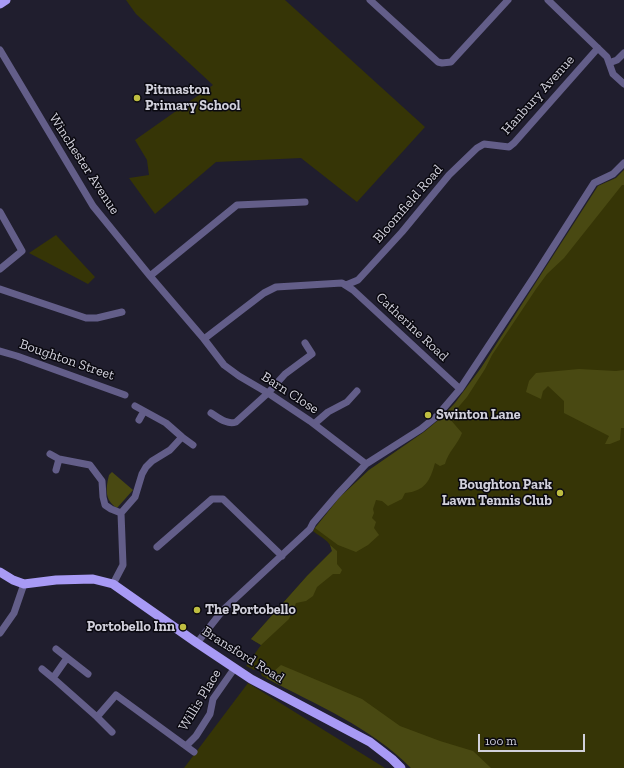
<!DOCTYPE html>
<style>
body{margin:0}
#map{position:relative;width:624px;height:768px;overflow:hidden;background:#201e2e;font-family:"Zilla Slab",serif}
canvas{display:block}
.scale{position:absolute;left:478px;top:734px;width:107px;height:18px;box-sizing:border-box;border:2px solid #d1d0db;border-top:0;padding-left:5px;font-size:12px;line-height:14px;white-space:nowrap;color:#d1d0db;-webkit-text-stroke:3px #0a0910;paint-order:stroke}
</style>
<div id="map">
<canvas width="624" height="768"></canvas>
<div class="scale">100 m</div>
</div>
<script>
const ctx = document.querySelector('canvas').getContext('2d');
ctx.lineJoin = 'round';
function fill(path, color) { ctx.fillStyle = color; ctx.fill(path, 'evenodd'); }
function stroke(path, color, width, dash) { ctx.strokeStyle = color; ctx.lineWidth = width; ctx.lineCap = dash ? 'butt' : 'round'; ctx.setLineDash(dash || []); ctx.stroke(path); }
function write(font, color, halo, rows, align = 'center') {
  ctx.font = font + ' "Zilla Slab",serif'; ctx.lineWidth = 3; ctx.setLineDash([]); ctx.textBaseline = 'middle'; ctx.strokeStyle = halo; ctx.fillStyle = color; for (const [text, x, y, turn = 0] of rows) {
    ctx.save(); ctx.translate(x, y); ctx.rotate((+turn || 0) * Math.PI / 180); ctx.textAlign = isNaN(turn) ? turn : align; if (halo) ctx.strokeText(text, 0, 0); ctx.fillText(text, 0, 0); ctx.restore();
  }
}
const green = new Path2D(`
 M 126,0 L 285,0 L 425,127 L 357,202 L 301,158 L 216,162 L 155,214 L 129,178 L 149,175 L 147,160 L 135,140 L 213,85 L 136,14 Z
 M 624,170 L 624,768 L 411,768 C 370,726 314,703 262,676 L 261,673 L 256,669 L 254,670 L 246,666 L 261,645 L 251,639 L 307,576 L 332,551 C 331,541 320,537 313,531 L 315,528 L 340,497 L 369,470 L 424,432 L 441,418 L 455,403 L 481,368 L 598,186 L 616,178 Z
 M 56,235 L 95,277 L 88,284 L 29,253 Z
 M 248,683 L 385,768 L 184,768 Z`);
const forest = new Path2D(`
 M 624,170 L 624,185 L 622,185 L 564,258 L 547,274 L 536,289 L 492,355 L 485,369 L 467,397 L 449,418 L 462,433 C 458,444 448,452 445,464 L 440,466 L 435,463 C 430,481 425,491 405,493 L 402,499 L 388,506 L 382,501 L 376,500 L 373,509 L 374,513 L 372,518 L 376,522 L 374,528 L 379,535 L 368,545 L 356,552 L 338,545 L 315,528 L 340,497 L 369,470 L 424,432 L 441,418 L 455,403 L 481,368 L 598,186 L 616,178 Z
 M 579,369 L 616,371 L 624,370 L 624,428 L 621,428 L 620,440 L 610,444 L 605,444 L 609,436 L 564,413 L 564,401 L 548,386 L 543,391 L 541,399 L 526,392 L 529,381 L 536,373 Z
 M 112,472 L 133,490 L 117,508 C 104,500 106,488 109,475 Z
 M 330,545 L 337,551 L 337,564 L 342,570 L 340,574 L 333,574 L 317,587 L 313,596 L 306,601 L 296,603 L 289,619 L 261,645 L 251,639 L 307,576 L 332,551 Z
 M 281,665 L 362,699 L 400,726 L 440,741 L 473,751 L 491,768 L 411,768 C 371,727 316,705 266,678 Z`);
const minor = new Path2D(`
 M 370,0 L 438,62 L 442,63 L 451,62 L 508,0
 M 548,0 L 607,57 L 613,74 L 624,84
 M 0,50 L 93,206 L 150,276 L 204,339 L 224,365 L 239,376 L 268,393 L 310,421 L 366,464
 M 609,63 L 617,60 L 624,53
 M 0,212 L 22,251 L 0,269
 M 150,276 L 237,205 L 305,202
 M 346,285 L 358,280 L 402,232 L 449,175 L 477,148 L 484,144 L 509,147 L 514,143 L 598,48
 M 0,289 L 86,318 L 97,318 L 122,312
 M 204,339 L 264,293 L 276,287 L 342,283 L 353,290 L 460,389
 M 0,351 L 17,356 L 125,395
 M 211,413 C 219,418 227,425 236,422 L 268,393 L 285,374 L 312,354 L 305,343
 M 139,420 L 144,411
 M 314,424 L 328,412 L 347,402 L 357,391
 M 182,437 L 193,445
 M 50,454 L 59,459 L 90,465 L 102,481 L 103,497 L 105,505 L 111,509 L 121,513
 M 56,470 L 59,459
 M 157,547 L 212,499 L 223,499 L 282,556
 M 113,584 L 123,565 L 121,513 L 135,497 L 142,474 L 146,467 L 152,461 L 170,450 L 182,437 L 166,423 L 135,406
 M 0,633 L 14,613 L 24,584
 M 197,643 L 223,610 L 310,529 L 313,523 L 337,495 L 366,464 L 421,429 L 437,416 L 460,389 L 534,277 L 594,183 L 613,174 L 624,163
 M 56,649 L 88,674
 M 67,658 L 53,678 L 97,717 L 116,695 L 194,752
 M 42,669 L 53,678
 M 97,717 L 112,732
 M 187,745 L 196,736 L 210,714 L 213,699 L 234,669`);
const major = new Path2D(`
 M 0,4 L 6,0
 M 0,572 L 13,580 L 24,584 L 56,580 L 93,579 L 113,584 L 197,643 L 251,679 L 370,742 L 392,759 L 401,768`);
const markers = [
 [137,98,4,"#bfbe41"],
 [428,415,4,"#bfbe41"],
 [560,493,4,"#bfbe41"],
 [197,610,4,"#bfbe41"],
 [183,627,4,"#bfbe41"]
];
const poiNames = [
 ["Pitmaston",145,90],
 ["Primary School",145,106],
 ["Swinton Lane",436,415],
 ["Boughton Park",552,485,"right"],
 ["Lawn Tennis Club",552,501,"right"],
 ["The Portobello",205,610],
 ["Portobello Inn",175,627,"right"]
];
const streetNames = [
 ["Hanbury Avenue",538,95,-48],
 ["Winchester Avenue",84,164,57],
 ["Bloomfield Road",408,204,-49],
 ["Catherine Road",412,327,43],
 ["Boughton Street",67,360,19],
 ["Barn Close",290,393,33],
 ["Bransford Road",243,655,32],
 ["Willis Place",200,700,-59]
];
fill(green, '#363506');
fill(forest, '#494912');
stroke(minor, '#635e89', 7);
stroke(major, '#a89af5', 9);
for (const [x, y, r, color] of markers) { const dot = new Path2D(); dot.arc(x, y, r, 0, 2 * Math.PI); ctx.fillStyle = color; ctx.fill(dot); stroke(dot, '#0a0910', 1.5); }
write('bold 14px', '#d1d0db', '#0a0910', poiNames, 'left');
write('14px', '#d1d0db', '#0a0910', streetNames);
</script>
